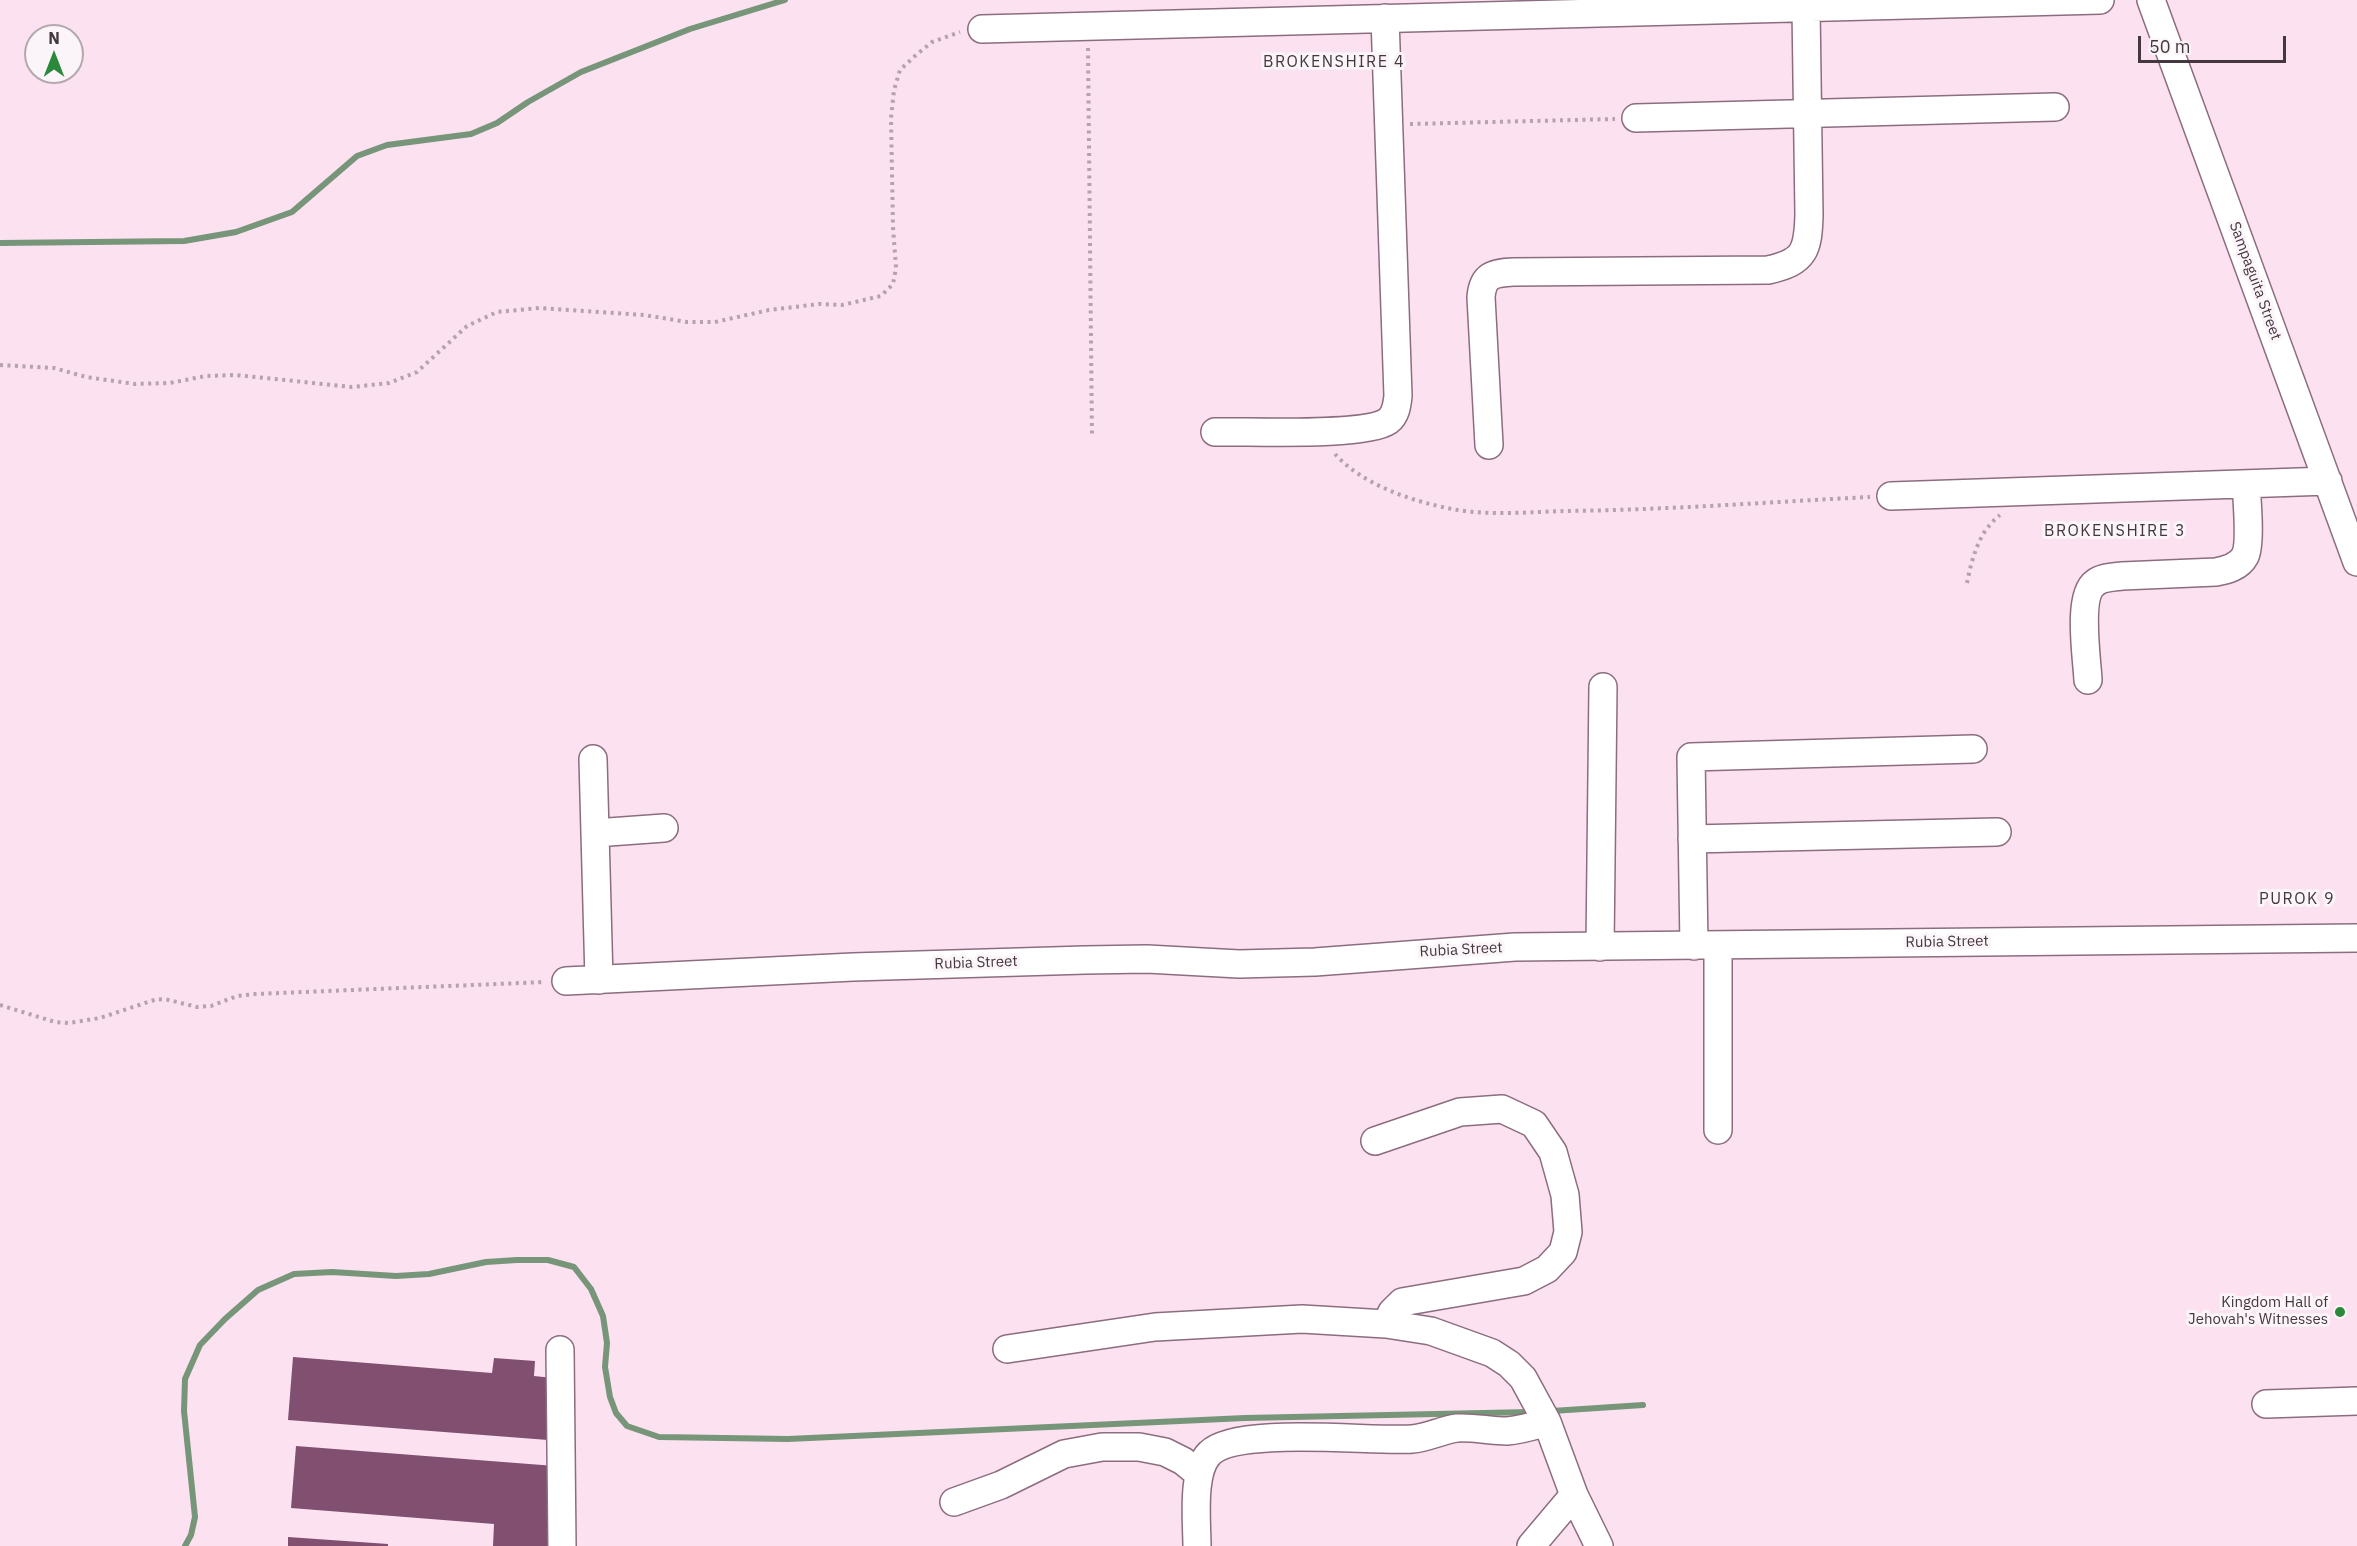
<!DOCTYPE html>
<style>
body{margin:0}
#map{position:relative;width:2357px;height:1546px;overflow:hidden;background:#fce1f1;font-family:"IBM Plex Sans",sans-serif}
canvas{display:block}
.north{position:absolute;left:24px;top:24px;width:60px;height:60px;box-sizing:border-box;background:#fbf4f8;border:2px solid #b2a8ae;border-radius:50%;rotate:0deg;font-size:16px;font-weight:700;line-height:24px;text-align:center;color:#44373f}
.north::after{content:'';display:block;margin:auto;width:21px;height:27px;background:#2b893b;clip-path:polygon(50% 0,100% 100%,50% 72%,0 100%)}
.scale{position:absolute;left:2138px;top:36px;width:148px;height:27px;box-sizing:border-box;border:3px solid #44373f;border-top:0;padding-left:8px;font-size:18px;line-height:21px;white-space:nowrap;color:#44373f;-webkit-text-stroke:4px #fbf4f8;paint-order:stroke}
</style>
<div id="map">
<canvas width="2357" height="1546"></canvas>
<div class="north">N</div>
<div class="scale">50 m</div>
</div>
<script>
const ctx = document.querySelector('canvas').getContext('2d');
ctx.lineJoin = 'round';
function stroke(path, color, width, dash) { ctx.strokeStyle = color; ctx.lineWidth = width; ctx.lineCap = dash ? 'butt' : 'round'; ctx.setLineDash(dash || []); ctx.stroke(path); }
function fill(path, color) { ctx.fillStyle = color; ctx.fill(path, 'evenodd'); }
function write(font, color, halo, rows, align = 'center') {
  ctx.font = font + ' "IBM Plex Sans",sans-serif'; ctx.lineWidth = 6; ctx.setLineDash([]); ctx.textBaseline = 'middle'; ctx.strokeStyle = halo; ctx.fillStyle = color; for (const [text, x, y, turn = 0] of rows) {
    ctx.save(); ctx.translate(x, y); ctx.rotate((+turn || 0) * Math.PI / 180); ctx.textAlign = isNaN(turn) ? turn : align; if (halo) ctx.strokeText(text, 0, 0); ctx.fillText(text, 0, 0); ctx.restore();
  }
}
const stream = new Path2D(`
 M 0,243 L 184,241 L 236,232 L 292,212 L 357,156 L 387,145 L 471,134 L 497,123 L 528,102 L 581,72 L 690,29 L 785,0
 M 1552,1411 L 1643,1405
 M 185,1546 L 191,1535 L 195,1517 L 184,1411 L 185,1379 L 200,1345 L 225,1319 L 258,1290 L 294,1274 L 332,1272 L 396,1276 L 429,1274 L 486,1262 L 517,1260 L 548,1260 L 574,1267 L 591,1289 L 603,1316 L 607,1343 L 605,1367 L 610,1397 L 616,1413 L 627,1426 L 659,1437 L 788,1439 L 1245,1418 L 1531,1412`);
const building = new Path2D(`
 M 293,1357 L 492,1373 L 494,1358 L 535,1361 L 534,1376 L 553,1378 L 548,1440 L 288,1420 Z
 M 296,1446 L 555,1466 L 549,1546 L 493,1546 L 494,1524 L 291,1508 Z
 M 288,1537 L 388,1544 L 388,1546 L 288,1546 Z`);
const path = new Path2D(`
 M 1088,48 L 1092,438
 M 1410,124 L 1615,119
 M 0,365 L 54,368 L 86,377 L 135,384 L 170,383 L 206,376 L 236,375 L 352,387 L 389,383 L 417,372 L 467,326 L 497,312 L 539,308 L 644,315 L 687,322 L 715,322 L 769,310 L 819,304 L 842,305 L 881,296 L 893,284 L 896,268 L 893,227 L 891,118 L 894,90 L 900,70 L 916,55 L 932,42 L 960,32
 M 1335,454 C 1363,485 1411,501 1452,509 C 1488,516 1529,512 1565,511 C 1667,510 1768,502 1870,497
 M 1967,583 C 1972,558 1979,531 2000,515
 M 0,1005 L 55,1022 L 69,1023 L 100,1018 L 157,999 L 169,1000 L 197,1007 L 211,1006 L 237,996 L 255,994 L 545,982`);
const minor = new Path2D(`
 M 2151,0 L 2357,562
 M 982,29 L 2100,0
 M 1636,118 L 2055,107
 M 1215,432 C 1248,431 1365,437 1388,421 C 1396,415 1397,405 1398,396 L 1385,18
 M 1489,445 L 1481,297 C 1483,275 1493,273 1513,272 L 1768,270 C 1805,262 1808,250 1809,215 L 1806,8
 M 1891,496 L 2328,481
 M 2088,680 C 2087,659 2077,596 2095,583 C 2102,577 2114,577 2122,576 L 2216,572 C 2227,570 2239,567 2245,556 C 2251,544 2247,499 2246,484
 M 593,759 L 599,980
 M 595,833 L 664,828
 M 1692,839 L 1997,832
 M 1694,946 L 1691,757 L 1973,749
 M 1718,946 L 1718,1130
 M 1600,947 L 1603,687
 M 566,981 L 853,967 L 1085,960 L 1147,959 L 1239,964 L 1315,962 L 1515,947 L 2357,938
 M 1375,1141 L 1460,1112 L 1502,1109 L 1534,1124 L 1553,1152 L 1565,1195 L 1568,1232 L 1563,1252 L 1547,1269 L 1524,1281 L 1402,1302 L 1392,1312 L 1386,1324
 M 1007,1349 L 1155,1327 L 1302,1319 L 1386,1324 L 1431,1331 L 1492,1353 L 1509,1364 L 1523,1378 L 1547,1422 L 1574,1495 L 1599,1546
 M 560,1350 L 562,1546
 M 2266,1404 L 2357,1401
 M 954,1502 L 1001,1485 L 1064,1454 L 1102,1447 L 1139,1447 L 1165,1452 L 1183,1461 L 1199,1474
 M 1197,1546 C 1197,1522 1191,1471 1210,1453 C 1237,1426 1372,1442 1412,1439 C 1427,1438 1442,1430 1457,1428 C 1474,1427 1490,1431 1507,1431 C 1521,1430 1533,1426 1547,1422
 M 1531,1546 L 1574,1495`);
const markers = [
 [2340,1312,6,"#2b893b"]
];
const streetNames = [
 ["Sampaguita Street",2255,281,70],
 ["Rubia Street",1947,942,-1],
 ["Rubia Street",1461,950,-3],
 ["Rubia Street",976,963,-2]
];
const poiNames = [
 ["Kingdom Hall of",2328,1303],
 ["Jehovah's Witnesses",2328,1320]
];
const neighbourhoodNames = [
 ["BROKENSHIRE 4",1334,62],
 ["BROKENSHIRE 3",2115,531],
 ["PUROK 9",2297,899]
];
stroke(stream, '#779578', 6);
fill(building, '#814f70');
stroke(minor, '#8b6d7f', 30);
stroke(path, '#b6a1ae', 4, [3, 4.5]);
stroke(minor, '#fff', 27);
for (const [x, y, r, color] of markers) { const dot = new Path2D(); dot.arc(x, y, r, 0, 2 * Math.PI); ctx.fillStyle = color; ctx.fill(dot); stroke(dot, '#fbf4f8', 2); }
write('15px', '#44373f', '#fbf4f8', streetNames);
write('15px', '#44373f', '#fbf4f8', poiNames, 'right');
ctx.letterSpacing = '1.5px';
write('16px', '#44373f', '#fbf4f8', neighbourhoodNames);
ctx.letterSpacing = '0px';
</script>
